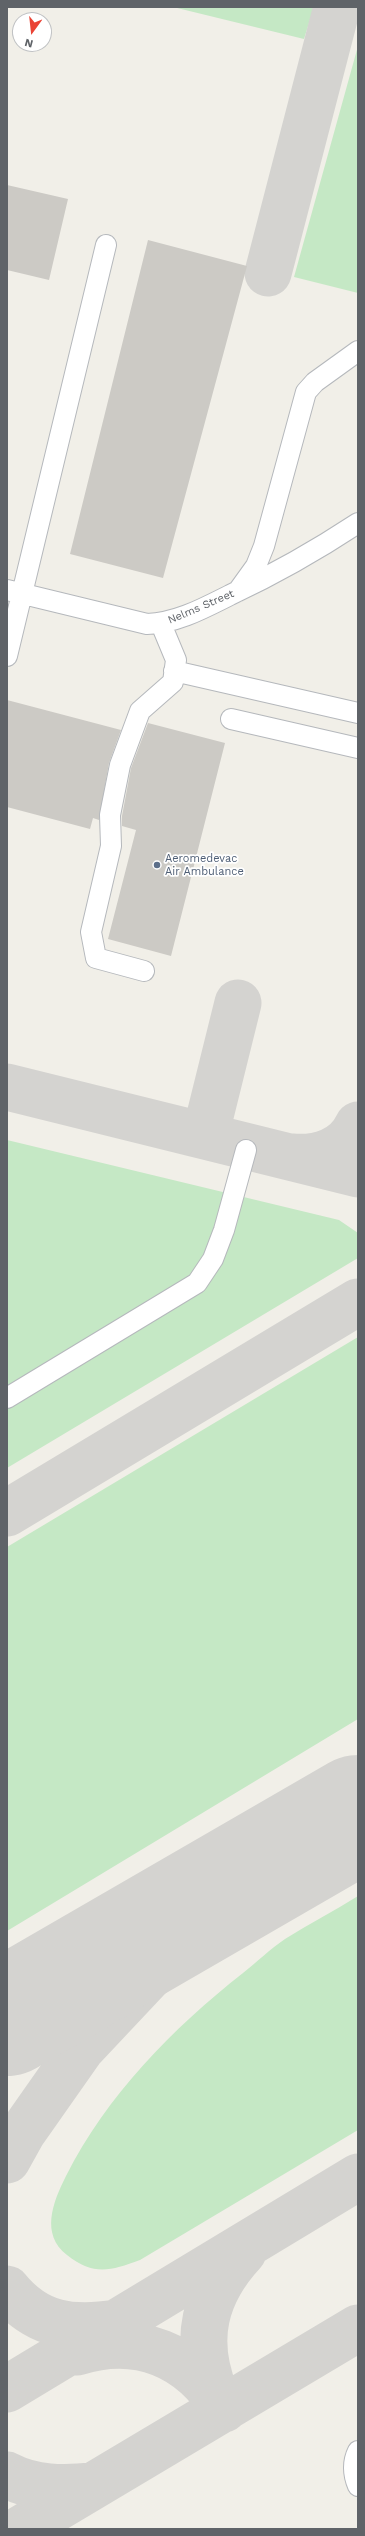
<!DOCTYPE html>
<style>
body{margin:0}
#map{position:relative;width:365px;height:2536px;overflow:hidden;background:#f1efe8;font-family:"Work Sans",sans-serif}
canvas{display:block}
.frame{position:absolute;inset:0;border:8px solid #5f6368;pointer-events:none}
.north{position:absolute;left:12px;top:12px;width:40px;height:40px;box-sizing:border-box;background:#fff;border:1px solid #bfc1c3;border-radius:50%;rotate:195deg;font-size:11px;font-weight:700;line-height:16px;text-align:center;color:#5f6368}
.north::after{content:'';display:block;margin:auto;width:14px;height:18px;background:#ea4335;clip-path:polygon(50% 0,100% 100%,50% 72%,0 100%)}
</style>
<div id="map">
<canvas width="365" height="2536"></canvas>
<div class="frame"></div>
<div class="north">N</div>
</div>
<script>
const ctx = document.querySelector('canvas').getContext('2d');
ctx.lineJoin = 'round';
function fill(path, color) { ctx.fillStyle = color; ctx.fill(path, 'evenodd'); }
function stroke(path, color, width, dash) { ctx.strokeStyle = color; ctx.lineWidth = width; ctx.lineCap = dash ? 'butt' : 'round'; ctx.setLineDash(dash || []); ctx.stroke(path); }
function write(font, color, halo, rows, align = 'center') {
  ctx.font = font + ' "Work Sans",sans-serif'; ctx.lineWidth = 3.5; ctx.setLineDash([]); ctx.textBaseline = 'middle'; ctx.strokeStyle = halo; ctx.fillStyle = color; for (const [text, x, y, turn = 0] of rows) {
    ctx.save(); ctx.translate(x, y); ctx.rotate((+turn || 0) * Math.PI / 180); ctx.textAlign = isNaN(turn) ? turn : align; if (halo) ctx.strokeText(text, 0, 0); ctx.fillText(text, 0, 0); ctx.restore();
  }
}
const green = new Path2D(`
 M 173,7 L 314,7 L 304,39 Z
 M 358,46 L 358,293 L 294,277 Z
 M 7,1140 L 339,1220 L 358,1233 L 358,1258 L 7,1468 Z
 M 358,1337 L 358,1719 L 7,1931 L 7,1547 Z
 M 358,1896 L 358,2130 L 140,2260 C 110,2271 94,2276 67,2255 C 40,2234 53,2202 66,2176 C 107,2095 172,2029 243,1973 C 257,1962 270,1949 285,1939 C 309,1924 334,1911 358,1896 Z`);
const taxiway = new Path2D(`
 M 268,273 L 337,7
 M 7,1087 L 358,1174
 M 205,1136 L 238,1003
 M 292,1157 C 318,1159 346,1151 358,1125
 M 7,1513 L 358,1302
 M 7,2160 L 22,2133 L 81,2049 L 160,1965 L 315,1841
 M 7,2289 C 37,2326 72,2330 117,2323
 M 77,2352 C 138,2333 191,2355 224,2409
 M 7,2389 L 358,2177
 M 215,2394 C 193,2340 204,2294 243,2252
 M 7,2475 C 34,2489 63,2489 93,2486
 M 21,2529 L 358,2328`);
const runway = new Path2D(`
 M 7,2017 L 358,1814`);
const building = new Path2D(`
 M 7,185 L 68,199 L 49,280 L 7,270 Z
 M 148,240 L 247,266 L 163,578 L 70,554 Z
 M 7,700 L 121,730 L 109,763 L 99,820 L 93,818 L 90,829 L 7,807 Z
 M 148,723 L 225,743 L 171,956 L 108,939 L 136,830 L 122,826 L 122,816 L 131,768 Z`);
const minor = new Path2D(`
 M 7,590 L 147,624 C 177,623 204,608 230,595 C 275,574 317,550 358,523
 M 238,591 L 256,566 L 264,546 L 306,392 L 315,382 L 358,351
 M 7,656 L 106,245
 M 174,671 L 358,713
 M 231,719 L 358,748
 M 144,971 L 96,958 L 91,932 L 111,846 L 110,815 L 120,765 L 140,711 L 173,682 L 176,660 L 161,624
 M 7,1398 L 197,1283 L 213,1259 L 224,1230 L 246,1150
 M 358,2451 C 352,2463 353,2474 358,2486`);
const markers = [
 [157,865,4,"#5c6f8a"]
];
const streetNames = [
 ["Nelms Street",201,607,-23]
];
const serviceNames = [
 ["Aeromedevac",165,859],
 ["Air Ambulance",165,872]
];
fill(green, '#c5e8c5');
stroke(taxiway, '#d4d3d0', 47);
stroke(runway, '#d4d3d0', 118);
fill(building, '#cccac5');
stroke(minor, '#b5b8bc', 22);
stroke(minor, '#fff', 20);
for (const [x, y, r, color] of markers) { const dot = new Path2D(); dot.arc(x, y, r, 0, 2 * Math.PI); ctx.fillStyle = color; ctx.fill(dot); stroke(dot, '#fff', 1.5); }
write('11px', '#5f6368', '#fff', streetNames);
write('11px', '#4e5e75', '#fff', serviceNames, 'left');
</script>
